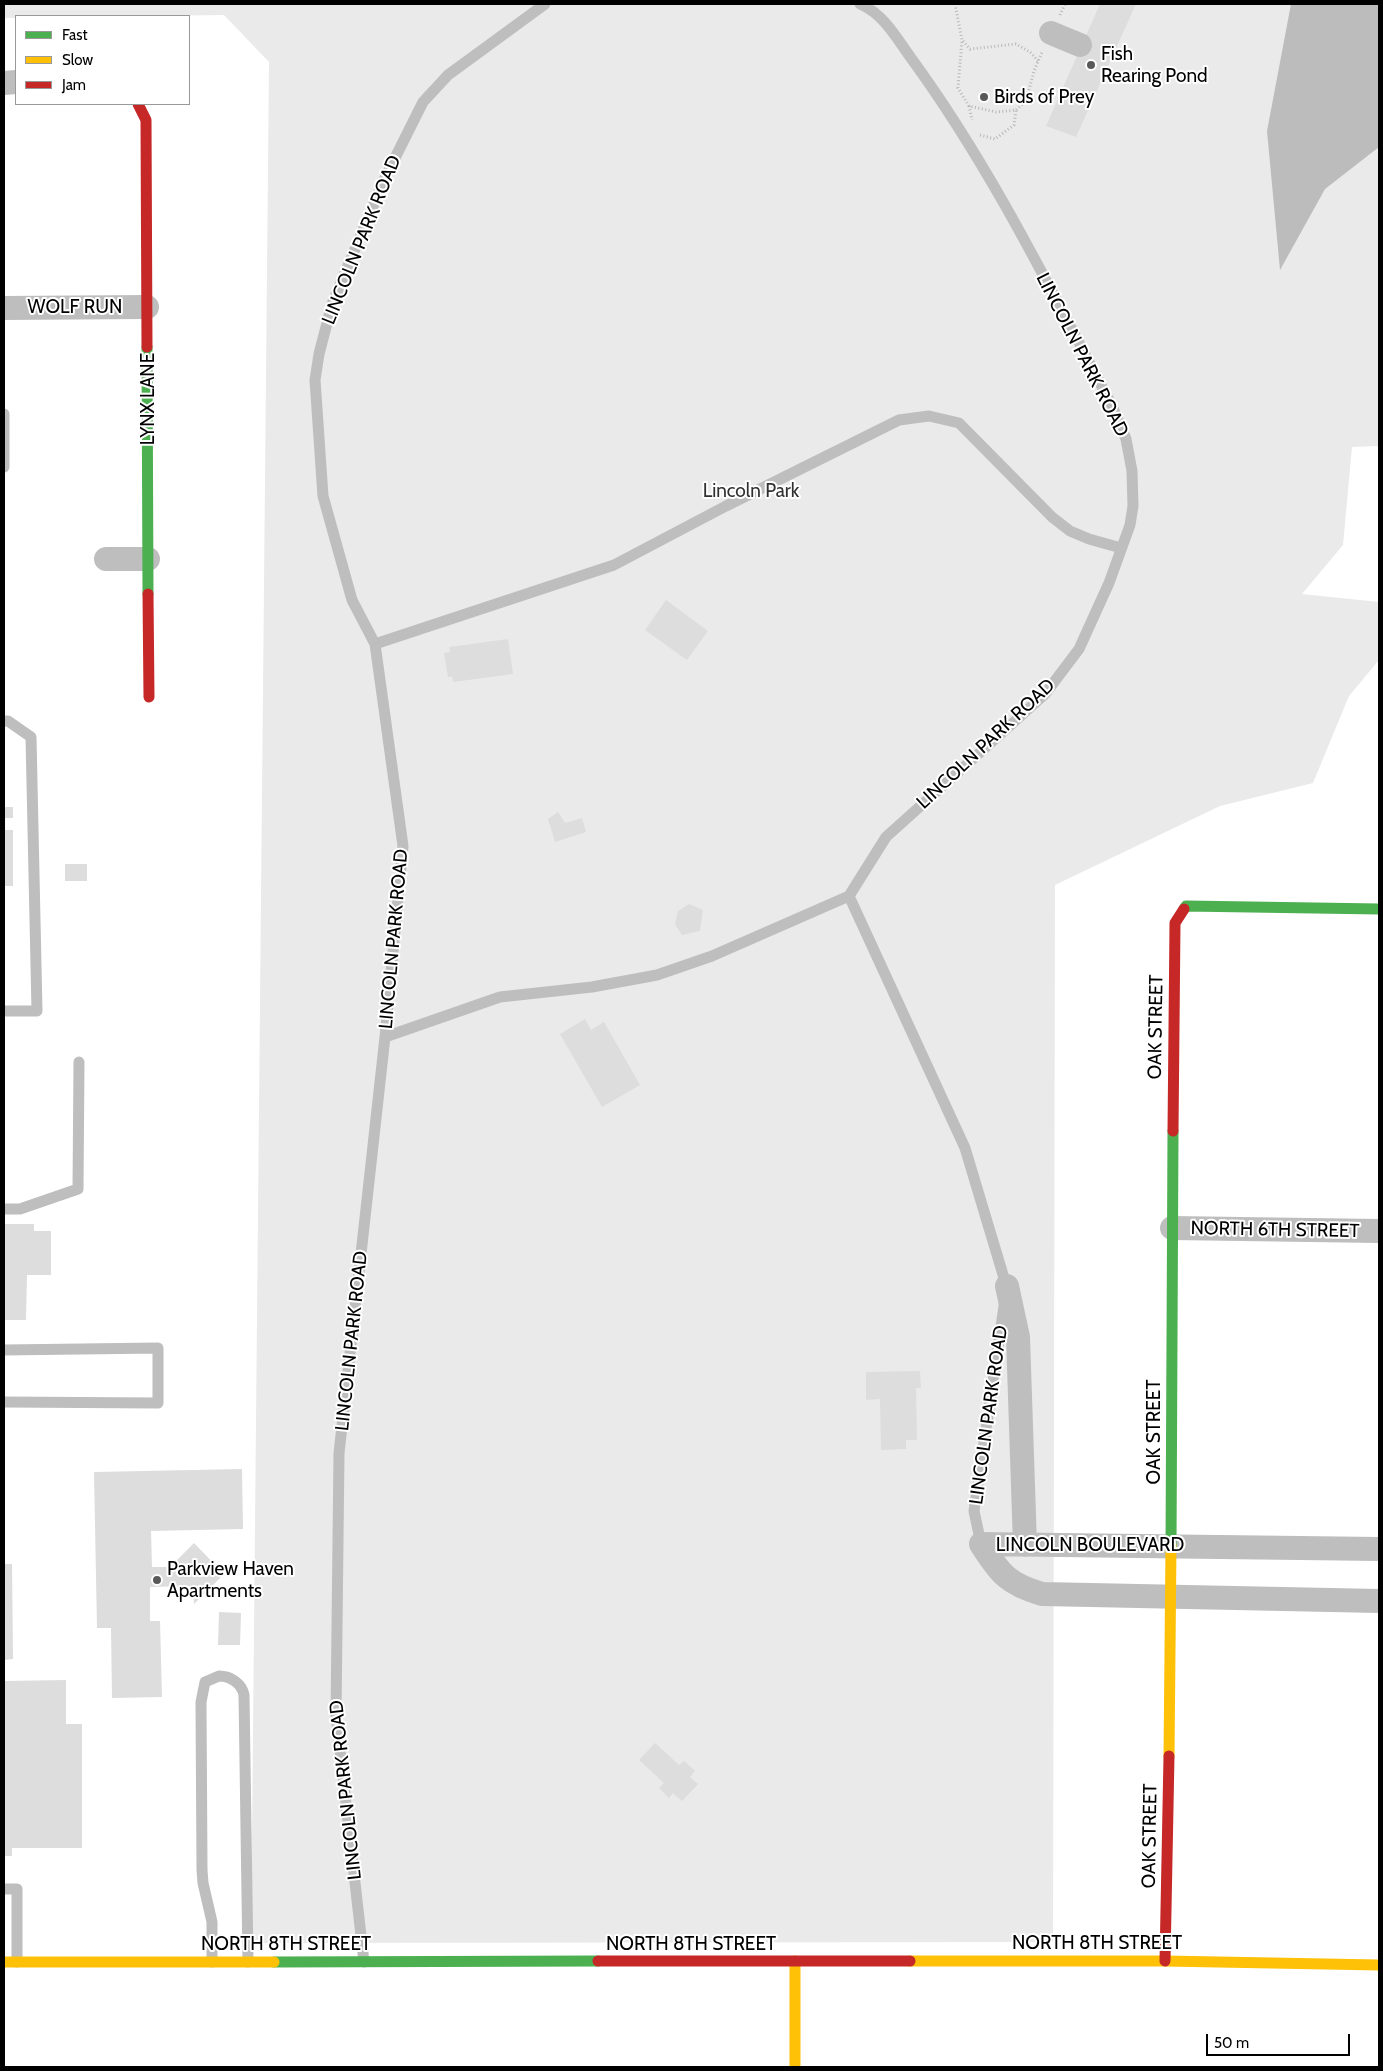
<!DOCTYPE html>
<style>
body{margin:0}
#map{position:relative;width:1383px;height:2071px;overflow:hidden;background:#fff;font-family:Cabin,sans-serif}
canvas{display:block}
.frame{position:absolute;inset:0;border:5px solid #000;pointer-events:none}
.legend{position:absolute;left:15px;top:15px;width:175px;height:90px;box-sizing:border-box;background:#fff;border:1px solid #999;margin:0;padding:6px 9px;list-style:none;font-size:15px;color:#000}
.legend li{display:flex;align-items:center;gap:10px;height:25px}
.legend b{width:25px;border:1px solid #999}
.scale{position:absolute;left:1206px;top:2034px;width:144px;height:22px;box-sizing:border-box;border:2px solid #000;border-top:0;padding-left:6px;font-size:15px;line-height:18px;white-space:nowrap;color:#000;-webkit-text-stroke:4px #fff;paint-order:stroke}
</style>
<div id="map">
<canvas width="1383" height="2071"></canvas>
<div class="frame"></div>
<ul class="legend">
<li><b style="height:6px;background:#4caf50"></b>Fast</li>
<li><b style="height:6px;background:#ffc107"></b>Slow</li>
<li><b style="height:6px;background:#c62828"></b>Jam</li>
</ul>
<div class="scale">50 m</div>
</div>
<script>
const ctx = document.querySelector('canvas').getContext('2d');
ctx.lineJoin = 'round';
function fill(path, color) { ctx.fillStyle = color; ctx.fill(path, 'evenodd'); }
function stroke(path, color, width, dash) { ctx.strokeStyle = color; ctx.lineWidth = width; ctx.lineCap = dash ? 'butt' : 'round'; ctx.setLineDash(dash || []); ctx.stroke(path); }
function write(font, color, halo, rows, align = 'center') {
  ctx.font = font + ' Cabin,sans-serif'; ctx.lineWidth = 4; ctx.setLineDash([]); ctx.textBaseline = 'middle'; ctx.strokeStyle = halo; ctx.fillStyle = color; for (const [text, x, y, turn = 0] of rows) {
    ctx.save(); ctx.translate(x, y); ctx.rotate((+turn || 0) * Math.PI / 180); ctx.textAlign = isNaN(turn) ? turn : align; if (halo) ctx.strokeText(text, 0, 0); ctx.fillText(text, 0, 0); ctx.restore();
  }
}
const green = new Path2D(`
 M 4,4 L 1379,4 L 1379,446 L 1352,447 L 1343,545 L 1302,594 L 1379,602 L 1379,660 L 1349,696 L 1313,783 L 1220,806 L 1055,885 L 1053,1942 L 251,1943 L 269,62 L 224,15 L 4,18 Z`);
const water = new Path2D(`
 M 1291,4 L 1379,4 L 1379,147 L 1325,189 L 1280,270 L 1267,131 Z`);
const building = new Path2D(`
 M 1100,4 L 1136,4 L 1076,137 L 1046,126 Z
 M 666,600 L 708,631 L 687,660 L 645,630 Z
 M 508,639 L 513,674 L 453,682 L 452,677 L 448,677 L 444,653 L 450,652 L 449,647 Z
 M 4,807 L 13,807 L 13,818 L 4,818 Z
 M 558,812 L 565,823 L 582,818 L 586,832 L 555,842 L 548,819 Z
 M 4,830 L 13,830 L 13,886 L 4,886 Z
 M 65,864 L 87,864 L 87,881 L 65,881 Z
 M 689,904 L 703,910 L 700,931 L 682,935 L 675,924 L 678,911 Z
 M 585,1019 L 591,1030 L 604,1022 L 640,1085 L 602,1107 L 560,1034 Z
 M 4,1224 L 34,1224 L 34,1231 L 51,1231 L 51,1275 L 27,1275 L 26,1320 L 4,1320 Z
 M 920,1371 L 921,1388 L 916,1388 L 917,1440 L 906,1440 L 906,1449 L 881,1450 L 880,1399 L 866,1400 L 866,1372 Z
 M 242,1469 L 243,1529 L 151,1531 L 152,1567 L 170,1567 L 194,1543 L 224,1574 L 194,1604 L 193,1586 L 150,1587 L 150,1621 L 160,1621 L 162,1697 L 112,1698 L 111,1628 L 97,1628 L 94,1472 Z
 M 4,1564 L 12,1564 L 13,1659 L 4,1660 Z
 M 219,1612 L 241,1613 L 240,1645 L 218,1645 Z
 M 66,1680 L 66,1724 L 82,1724 L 82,1848 L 12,1848 L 12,1856 L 4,1856 L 4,1681 Z
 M 655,1743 L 679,1765 L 684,1761 L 695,1771 L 690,1777 L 698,1784 L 682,1801 L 673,1793 L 669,1798 L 659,1788 L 664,1783 L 639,1760 Z`);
const path = new Path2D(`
 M 955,4 L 962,40 L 958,88 L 969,106 L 996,112 L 1016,110 L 1026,101 L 1034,71 L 1042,52
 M 1060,15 L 1065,4
 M 963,41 L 970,49 L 1016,44 L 1030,52 L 1038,61
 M 969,106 L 972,120
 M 980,135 L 995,139 L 1014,125 L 1016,110`);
const lane = new Path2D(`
 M 860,4 C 884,14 897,39 911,58 C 990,166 1050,288 1112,406 L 1126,439 L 1132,471 L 1133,506 L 1130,525 L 1109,583 L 1079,649 L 1045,694 L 886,837 L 849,896 L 965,1148 L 1007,1288
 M 4,414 L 4,467
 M 375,644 L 614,565 L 726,506 L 899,420 L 929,416 L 959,423 L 1052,517 L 1070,531 L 1089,539 L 1121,548
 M 4,721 L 8,721 L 31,737 L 37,1011 L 4,1011
 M 385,1037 L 500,997 L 592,987 L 657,975 L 712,956 L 849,896
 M 4,1209 L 20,1209 L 78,1189 L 79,1062
 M 4,1350 L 158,1348 L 158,1403 L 4,1402
 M 981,1544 L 974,1511 L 1004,1306
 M 4,1889 L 17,1889 L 17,1962
 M 212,1962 L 212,1922 L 203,1883 L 202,1870 L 201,1702 L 205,1682 L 219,1676 C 231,1676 242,1684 244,1695 L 248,1962
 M 364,1962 L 336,1715 L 339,1453 L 385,1037 L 403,846 L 375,644 L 352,600 L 323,496 L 315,380 L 319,354 L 332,304 L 384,180 L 423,102 L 448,75 L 545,4`);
const street = new Path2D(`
 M 1051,33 L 1080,45
 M 4,83 L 16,82
 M 4,308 L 147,307
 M 106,559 L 148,559
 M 1172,1228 L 1379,1231
 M 1007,1286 L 1018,1337 L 1025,1545
 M 981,1544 C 1000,1574 1008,1584 1042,1594 L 1379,1601
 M 981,1544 L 1379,1549`);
const fast = new Path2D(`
 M 147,347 L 148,594
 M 1184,909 L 1186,906 L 1379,909
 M 1171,1546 L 1173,1131
 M 274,1962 L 598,1961`);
const slow = new Path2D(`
 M 1169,1756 L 1171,1546
 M 795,1961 L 795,2067
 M 910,1961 L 1165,1961 L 1379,1965
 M 4,1962 L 274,1962`);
const jam = new Path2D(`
 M 138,104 L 146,120 L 147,347
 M 148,594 L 149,697
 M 1173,1131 L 1175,923 L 1184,909
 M 598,1961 L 910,1961
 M 1165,1961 L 1169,1756`);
const markers = [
 [1091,65,5,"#595959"],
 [984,97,5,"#595959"],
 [157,1580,5,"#595959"]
];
const poiNames = [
 ["Fish",1101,54],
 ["Rearing Pond",1101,76],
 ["Birds of Prey",994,97],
 ["Parkview Haven",167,1569],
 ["Apartments",167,1591]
];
const streetNames = [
 ["LINCOLN PARK ROAD",362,240,-68],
 ["WOLF RUN",75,307],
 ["LINCOLN PARK ROAD",1082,355,63],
 ["LYNX LANE",148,399,-90],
 ["LINCOLN PARK ROAD",986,744,-43],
 ["LINCOLN PARK ROAD",394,939,-85],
 ["OAK STREET",1156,1027,-89],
 ["NORTH 6TH STREET",1275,1230,1],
 ["LINCOLN PARK ROAD",352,1341,-84],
 ["LINCOLN PARK ROAD",989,1415,-82],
 ["OAK STREET",1154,1432,-90],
 ["LINCOLN BOULEVARD",1090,1545],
 ["LINCOLN PARK ROAD",346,1790,-96],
 ["OAK STREET",1150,1836,-89],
 ["NORTH 8TH STREET",1097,1943],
 ["NORTH 8TH STREET",286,1944],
 ["NORTH 8TH STREET",691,1944]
];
const parkNames = [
 ["Lincoln Park",751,491]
];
fill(green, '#eaeaea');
fill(water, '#bcbcbc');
fill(building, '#ddd');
stroke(path, '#b8b8b8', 3, [1, 2.5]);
stroke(lane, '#bebebe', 11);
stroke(street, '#bebebe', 24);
stroke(fast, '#4caf50', 11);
stroke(slow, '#ffc107', 11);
stroke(jam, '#c62828', 11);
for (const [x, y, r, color] of markers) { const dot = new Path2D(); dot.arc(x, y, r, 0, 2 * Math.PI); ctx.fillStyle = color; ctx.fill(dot); stroke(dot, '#fff', 2); }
write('19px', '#000', '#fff', poiNames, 'left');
write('19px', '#000', '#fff', streetNames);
write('19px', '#303030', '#fff', parkNames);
</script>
